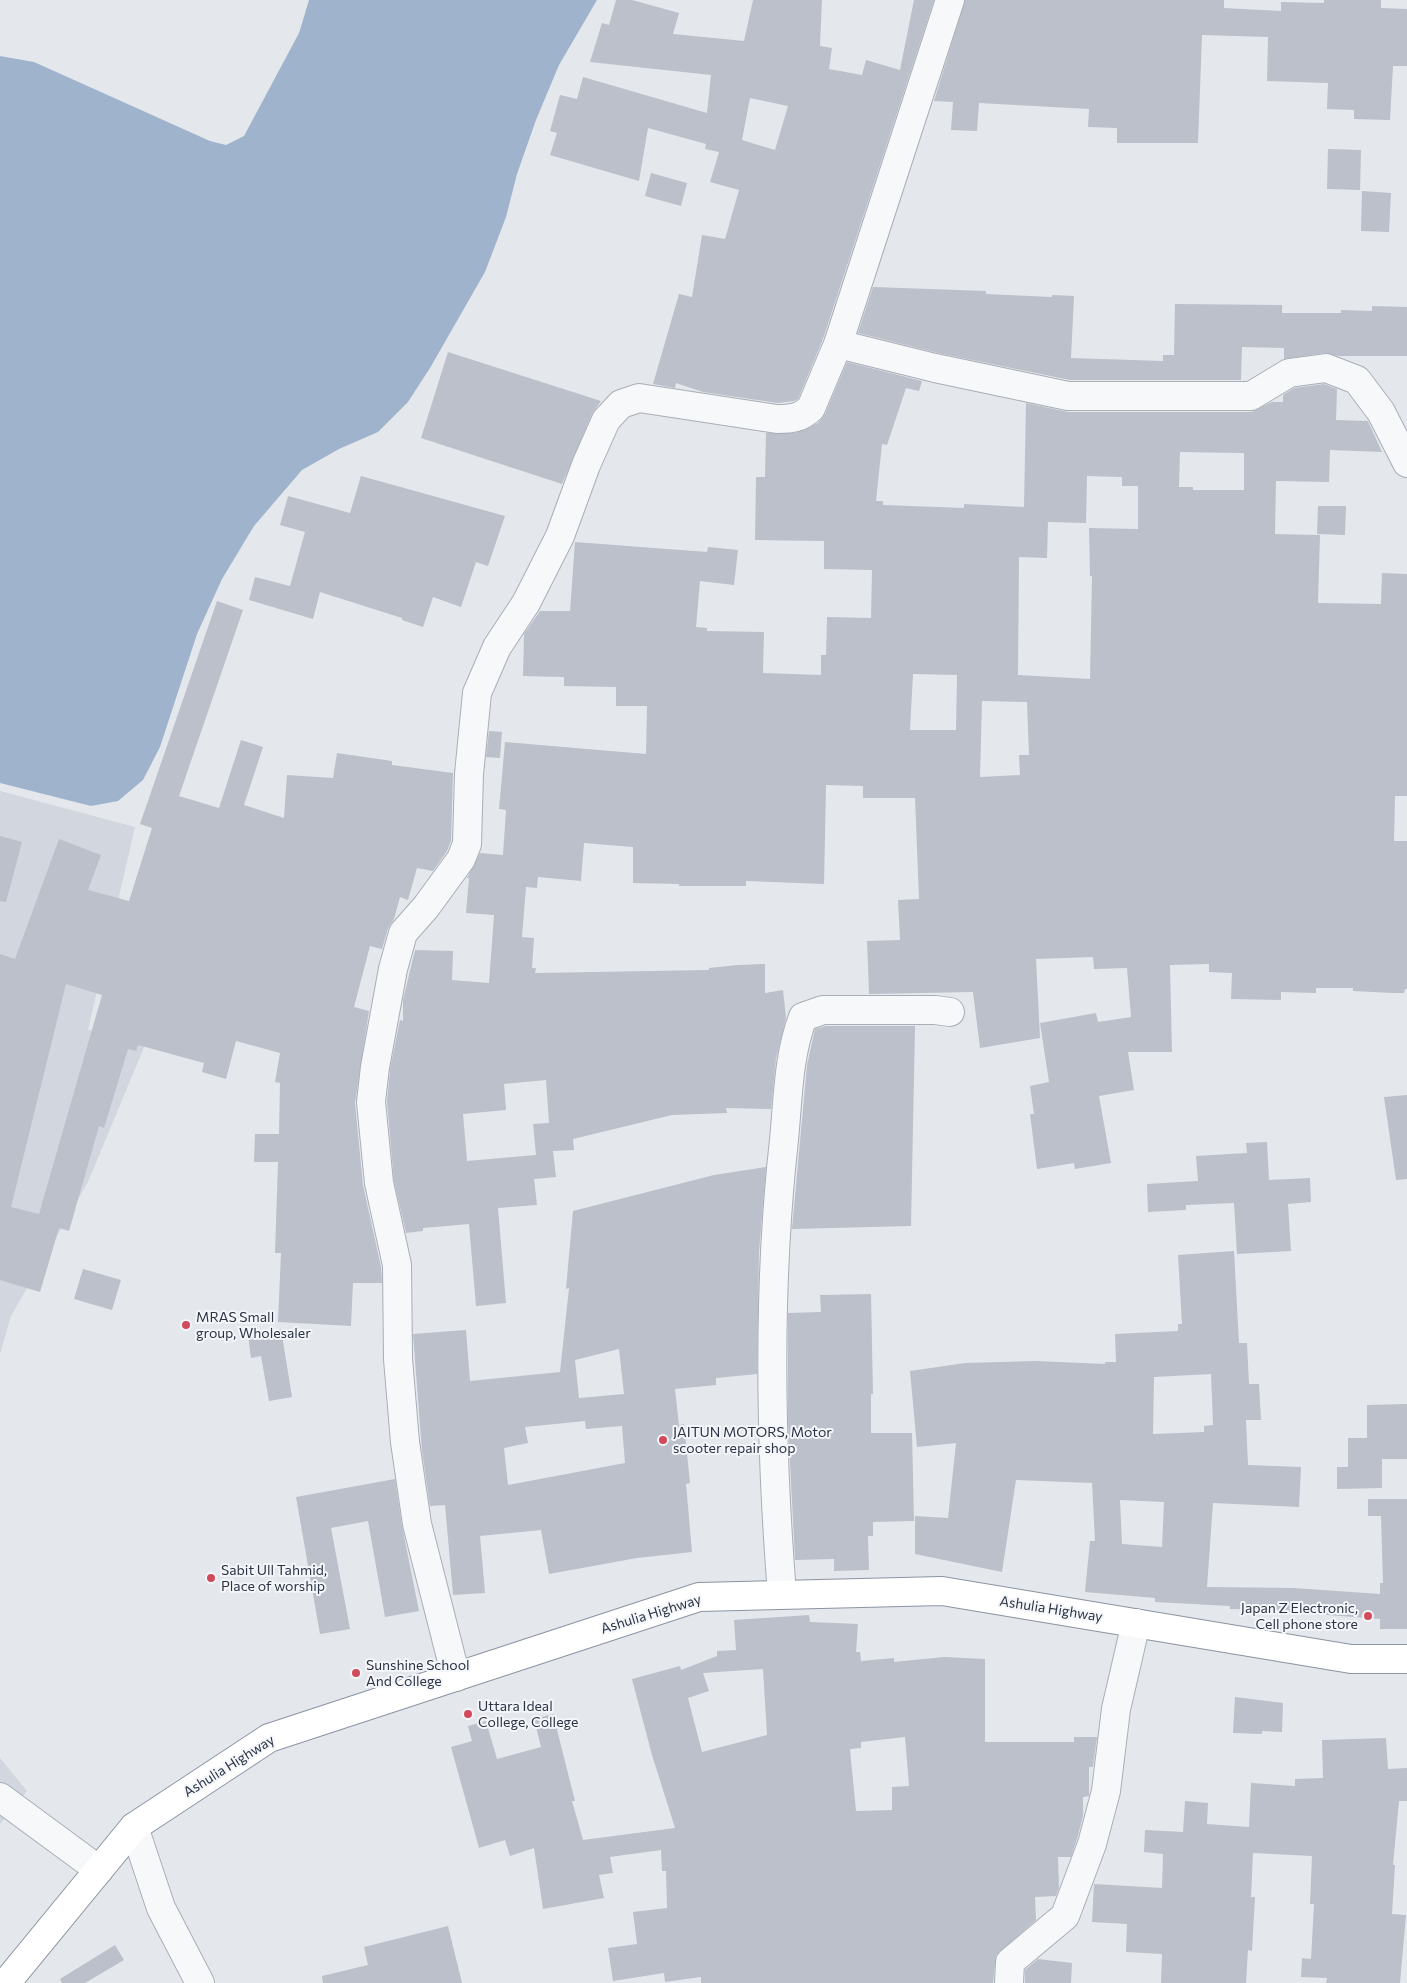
<!DOCTYPE html>
<style>
body{margin:0}
canvas{display:block;background:#e4e7ec}
</style>
<canvas width="1407" height="1983"></canvas>
<script>
const ctx = document.querySelector('canvas').getContext('2d');
ctx.lineJoin = 'round';
function fill(path, color) { ctx.fillStyle = color; ctx.fill(path, 'evenodd'); }
function stroke(path, color, width, dash) { ctx.strokeStyle = color; ctx.lineWidth = width; ctx.lineCap = dash ? 'butt' : 'round'; ctx.setLineDash(dash || []); ctx.stroke(path); }
function write(font, color, halo, rows, align = 'center') {
  ctx.font = font + ' Commissioner,sans-serif'; ctx.lineWidth = 4; ctx.setLineDash([]); ctx.textBaseline = 'middle'; ctx.strokeStyle = halo; ctx.fillStyle = color; for (const [text, x, y, turn = 0] of rows) {
    ctx.save(); ctx.translate(x, y); ctx.rotate((+turn || 0) * Math.PI / 180); ctx.textAlign = isNaN(turn) ? turn : align; if (halo) ctx.strokeText(text, 0, 0); ctx.fillText(text, 0, 0); ctx.restore();
  }
}
const built = new Path2D(`
 M 0,791 L 135,827 L 88,1030 L 150,1033 L 88,1182 L 11,1316 L 0,1354 Z
 M 0,1758 L 27,1791 L 0,1824 Z`);
const water = new Path2D(`
 M 309,0 L 597,0 L 559,65 L 536,120 L 517,174 L 506,217 L 485,272 L 430,368 L 408,402 L 378,432 L 339,449 L 302,470 L 254,526 L 222,579 L 197,634 L 160,747 L 143,780 L 118,801 L 91,806 L 0,783 L 0,56 L 34,62 L 210,141 L 226,145 L 244,136 L 299,33 Z`);
const building = new Path2D(`
 M 616,0 L 632,0 L 679,13 L 673,34 L 744,41 L 753,0 L 822,0 L 820,46 L 832,48 L 829,69 L 862,75 L 866,60 L 900,70 L 914,0 L 934,0 L 823,339 L 798,399 L 794,401 L 778,403 L 703,392 L 676,383 L 675,388 L 653,384 L 679,294 L 692,297 L 702,235 L 725,239 L 739,190 L 710,182 L 719,152 L 705,149 L 706,144 L 648,128 L 639,181 L 550,155 L 557,133 L 550,131 L 560,95 L 577,99 L 583,77 L 707,113 L 711,75 L 590,62 L 602,23 L 609,25 ZM 750,98 L 788,106 L 775,150 L 742,140 Z
 M 965,0 L 1224,0 L 1224,8 L 1281,11 L 1281,2 L 1324,3 L 1324,0 L 1381,0 L 1381,8 L 1407,9 L 1407,66 L 1393,66 L 1390,120 L 1354,119 L 1354,110 L 1327,109 L 1328,83 L 1267,81 L 1268,37 L 1202,35 L 1198,143 L 1117,143 L 1117,128 L 1088,127 L 1089,109 L 979,103 L 977,131 L 951,130 L 953,102 L 934,101 Z
 M 1328,149 L 1361,150 L 1360,190 L 1327,189 Z
 M 651,173 L 687,183 L 681,206 L 645,196 Z
 M 1362,191 L 1391,193 L 1389,232 L 1361,231 Z
 M 873,287 L 986,291 L 986,294 L 1052,297 L 1052,295 L 1074,296 L 1071,358 L 1163,361 L 1163,355 L 1174,355 L 1175,304 L 1282,305 L 1282,313 L 1341,313 L 1341,310 L 1372,311 L 1372,306 L 1407,307 L 1407,356 L 1338,356 L 1324,353 L 1284,359 L 1284,348 L 1242,347 L 1241,380 L 1070,380 L 938,353 L 858,333 Z
 M 448,352 L 601,401 L 592,414 L 562,484 L 421,438 Z
 M 847,362 L 922,381 L 919,391 L 906,388 L 887,445 L 882,444 L 876,501 L 883,501 L 883,505 L 964,508 L 964,504 L 1024,507 L 1026,403 L 1068,412 L 1251,412 L 1272,402 L 1283,402 L 1283,395 L 1294,388 L 1324,384 L 1337,389 L 1336,420 L 1368,421 L 1382,452 L 1330,450 L 1329,482 L 1276,481 L 1275,534 L 1320,535 L 1318,603 L 1381,604 L 1382,573 L 1407,574 L 1407,796 L 1395,796 L 1394,841 L 1407,841 L 1407,989 L 1405,989 L 1404,993 L 1393,993 L 1353,991 L 1353,988 L 1316,988 L 1316,993 L 1281,992 L 1281,1000 L 1231,999 L 1232,973 L 1209,972 L 1209,964 L 1170,965 L 1172,1052 L 1128,1052 L 1134,1090 L 1099,1096 L 1111,1163 L 1075,1169 L 1074,1163 L 1037,1169 L 1030,1114 L 1034,1114 L 1030,1086 L 1049,1082 L 1040,1023 L 1096,1013 L 1098,1022 L 1131,1017 L 1127,968 L 1094,969 L 1093,957 L 1036,959 L 1040,1038 L 980,1048 L 973,992 L 869,994 L 867,941 L 900,940 L 898,900 L 919,899 L 915,798 L 863,798 L 863,786 L 826,785 L 824,884 L 746,881 L 746,886 L 679,886 L 679,884 L 633,883 L 633,847 L 584,843 L 581,881 L 538,877 L 537,888 L 526,887 L 522,937 L 534,938 L 532,968 L 536,968 L 535,973 L 709,970 L 709,968 L 738,965 L 765,964 L 765,993 L 783,990 L 786,1018 L 776,1059 L 771,1109 L 726,1108 L 727,1113 L 672,1115 L 573,1139 L 574,1150 L 553,1151 L 556,1177 L 534,1179 L 537,1205 L 498,1208 L 506,1303 L 476,1306 L 469,1224 L 423,1228 L 423,1231 L 406,1233 L 394,1181 L 387,1102 L 390,1069 L 400,1020 L 403,1021 L 403,1000 L 415,950 L 453,951 L 452,980 L 489,983 L 494,915 L 466,913 L 469,878 L 467,878 L 480,853 L 503,855 L 506,810 L 499,809 L 505,742 L 646,754 L 647,706 L 616,706 L 616,687 L 564,686 L 564,677 L 523,676 L 524,634 L 540,611 L 570,611 L 575,542 L 707,552 L 708,547 L 738,550 L 734,585 L 700,581 L 696,627 L 707,628 L 707,631 L 764,632 L 763,673 L 821,675 L 821,655 L 826,655 L 827,617 L 871,618 L 872,570 L 824,569 L 824,541 L 755,540 L 756,477 L 765,477 L 766,433 L 795,433 L 818,423 L 825,414 ZM 1180,452 L 1244,453 L 1244,490 L 1193,490 L 1193,487 L 1179,487 ZM 1087,476 L 1122,477 L 1122,486 L 1138,486 L 1138,529 L 1089,528 L 1090,576 L 1092,576 L 1090,679 L 1018,675 L 1019,557 L 1047,558 L 1048,522 L 1086,523 ZM 913,674 L 957,675 L 956,730 L 910,730 ZM 982,701 L 1027,702 L 1029,755 L 1019,755 L 1020,775 L 980,777 ZM 546,1080 L 549,1123 L 533,1124 L 536,1155 L 467,1161 L 463,1114 L 506,1110 L 504,1084 Z
 M 361,476 L 505,516 L 488,566 L 476,562 L 461,607 L 433,597 L 423,627 L 402,620 L 402,618 L 320,592 L 313,619 L 249,600 L 255,577 L 290,586 L 305,532 L 280,525 L 288,496 L 350,513 Z
 M 1318,506 L 1346,506 L 1345,535 L 1317,534 Z
 M 217,601 L 243,610 L 179,796 L 219,808 L 241,740 L 263,747 L 244,805 L 284,818 L 287,775 L 333,778 L 337,753 L 392,761 L 392,765 L 453,773 L 451,841 L 447,851 L 433,871 L 417,868 L 408,900 L 400,897 L 394,919 L 388,928 L 382,949 L 370,946 L 354,1007 L 369,1011 L 355,1103 L 363,1185 L 381,1267 L 382,1283 L 353,1283 L 351,1326 L 278,1322 L 281,1253 L 275,1253 L 278,1162 L 254,1162 L 255,1134 L 279,1134 L 280,1083 L 275,1082 L 280,1053 L 236,1041 L 226,1079 L 202,1072 L 204,1063 L 138,1045 L 136,1051 L 128,1049 L 104,1128 L 99,1126 L 69,1231 L 59,1228 L 40,1292 L 0,1280 L 0,954 L 15,959 L 59,839 L 101,855 L 88,890 L 129,901 L 152,828 L 140,824 ZM 66,984 L 102,995 L 39,1214 L 11,1207 Z
 M 489,731 L 502,732 L 500,758 L 486,757 Z
 M 0,836 L 22,842 L 6,902 L 0,901 Z
 M 826,1026 L 915,1026 L 911,1226 L 792,1229 L 807,1065 L 815,1029 Z
 M 1407,1095 L 1407,1179 L 1396,1180 L 1384,1097 Z
 M 1267,1142 L 1269,1180 L 1310,1178 L 1311,1202 L 1288,1204 L 1291,1251 L 1237,1254 L 1234,1203 L 1186,1205 L 1186,1210 L 1148,1212 L 1147,1184 L 1198,1181 L 1196,1156 L 1247,1153 L 1246,1143 Z
 M 766,1167 L 759,1253 L 757,1374 L 716,1378 L 716,1385 L 675,1389 L 679,1425 L 684,1424 L 690,1483 L 686,1484 L 692,1552 L 637,1558 L 549,1574 L 541,1530 L 480,1536 L 485,1593 L 453,1595 L 445,1505 L 430,1506 L 422,1451 L 413,1334 L 466,1330 L 470,1381 L 560,1372 L 569,1288 L 566,1289 L 573,1211 L 714,1175 ZM 619,1349 L 624,1394 L 579,1398 L 575,1360 ZM 585,1421 L 586,1429 L 622,1426 L 625,1463 L 508,1485 L 504,1448 L 528,1443 L 525,1427 Z
 M 1234,1251 L 1239,1343 L 1247,1343 L 1249,1384 L 1259,1384 L 1261,1420 L 1246,1420 L 1248,1465 L 1301,1467 L 1299,1507 L 1213,1503 L 1207,1587 L 1294,1588 L 1380,1594 L 1380,1583 L 1383,1583 L 1381,1516 L 1368,1516 L 1368,1499 L 1407,1499 L 1407,1629 L 1380,1629 L 1380,1619 L 1288,1612 L 1288,1610 L 1230,1609 L 1230,1606 L 1155,1602 L 1155,1598 L 1085,1592 L 1090,1541 L 1095,1541 L 1092,1483 L 1016,1480 L 1002,1572 L 915,1554 L 915,1516 L 948,1518 L 956,1443 L 917,1447 L 910,1371 L 965,1363 L 1036,1361 L 1105,1364 L 1105,1362 L 1116,1362 L 1115,1334 L 1178,1331 L 1178,1324 L 1182,1324 L 1178,1255 ZM 1211,1374 L 1213,1425 L 1204,1426 L 1204,1432 L 1153,1434 L 1154,1377 ZM 1120,1500 L 1164,1502 L 1162,1547 L 1122,1544 Z
 M 83,1269 L 121,1280 L 112,1310 L 74,1299 Z
 M 871,1294 L 873,1394 L 871,1394 L 871,1433 L 912,1433 L 914,1521 L 873,1522 L 873,1536 L 868,1536 L 869,1570 L 834,1571 L 834,1559 L 795,1560 L 788,1423 L 788,1313 L 821,1312 L 820,1295 Z
 M 281,1329 L 292,1397 L 269,1401 L 261,1356 L 251,1358 L 248,1335 Z
 M 1407,1404 L 1407,1459 L 1382,1459 L 1382,1488 L 1337,1489 L 1337,1467 L 1348,1467 L 1348,1438 L 1367,1438 L 1367,1405 Z
 M 395,1479 L 402,1526 L 419,1611 L 385,1617 L 368,1521 L 331,1528 L 350,1629 L 320,1634 L 296,1497 Z
 M 809,1615 L 810,1622 L 858,1624 L 856,1652 L 860,1652 L 861,1661 L 894,1658 L 894,1662 L 944,1657 L 985,1659 L 985,1742 L 1074,1742 L 1074,1737 L 1097,1737 L 1093,1767 L 1089,1767 L 1089,1796 L 1083,1797 L 1083,1816 L 1077,1839 L 1071,1857 L 1058,1857 L 1059,1888 L 1056,1896 L 1035,1897 L 1036,1920 L 996,1955 L 993,1983 L 701,1983 L 701,1977 L 665,1982 L 664,1973 L 613,1981 L 608,1948 L 637,1944 L 633,1912 L 667,1908 L 666,1871 L 662,1871 L 661,1850 L 610,1857 L 613,1873 L 599,1875 L 604,1898 L 543,1909 L 534,1848 L 510,1856 L 505,1840 L 479,1848 L 451,1747 L 472,1741 L 468,1726 L 486,1721 L 497,1759 L 541,1747 L 534,1719 L 553,1714 L 575,1801 L 572,1801 L 583,1840 L 675,1828 L 652,1755 L 632,1679 L 680,1666 L 681,1670 L 717,1656 L 717,1651 L 736,1650 L 734,1620 ZM 763,1669 L 767,1735 L 702,1752 L 688,1698 L 709,1691 L 703,1673 ZM 905,1737 L 909,1786 L 892,1787 L 892,1810 L 856,1811 L 850,1749 L 861,1748 L 861,1742 Z
 M 1235,1697 L 1283,1703 L 1282,1732 L 1262,1731 L 1262,1734 L 1233,1733 Z
 M 1386,1738 L 1388,1769 L 1407,1768 L 1407,1801 L 1399,1801 L 1393,1865 L 1395,1865 L 1392,1914 L 1406,1915 L 1400,1983 L 1326,1983 L 1327,1978 L 1301,1977 L 1302,1958 L 1311,1959 L 1314,1904 L 1310,1904 L 1312,1856 L 1253,1853 L 1251,1897 L 1255,1897 L 1252,1951 L 1248,1950 L 1246,1983 L 1161,1983 L 1162,1954 L 1126,1952 L 1127,1924 L 1092,1922 L 1094,1884 L 1162,1888 L 1163,1854 L 1144,1852 L 1145,1830 L 1183,1832 L 1185,1801 L 1208,1803 L 1207,1824 L 1249,1827 L 1251,1783 L 1295,1786 L 1295,1779 L 1323,1778 L 1322,1740 Z
 M 448,1926 L 462,1983 L 323,1983 L 322,1976 L 368,1965 L 364,1947 Z
 M 115,1945 L 124,1960 L 85,1983 L 62,1983 L 60,1979 Z
 M 1038,1959 L 1072,1963 L 1071,1983 L 1025,1983 L 1025,1970 Z`);
const minor = new Path2D(`
 M 838,344 L 935,368 L 1068,396 L 1251,396 L 1289,373 L 1326,368 L 1357,380 L 1381,412 L 1407,463
 M 782,1594 C 770,1443 767,1291 784,1140 C 788,1099 788,1056 803,1017 L 823,1010 L 935,1010 L 950,1012
 M 456,1677 L 417,1524 L 405,1442 L 398,1359 L 397,1265 L 379,1183 L 371,1102 L 375,1067 L 393,969 L 403,933 L 426,907 L 461,859 L 467,844 L 469,774 L 477,693 L 497,647 L 526,603 L 560,536 L 586,465 L 606,420 L 621,404 L 639,398 L 777,419 C 791,419 801,418 811,408 L 838,344 L 950,0
 M 0,1797 L 99,1870
 M 134,1827 L 161,1908 L 200,1983
 M 1009,1983 L 1010,1962 L 1065,1916 L 1092,1844 L 1106,1791 L 1116,1709 L 1136,1623`);
const highway = new Path2D(`
 M 6,1983 L 134,1827 L 269,1738 L 699,1597 L 942,1591 L 1351,1659 L 1407,1659`);
const markers = [
 [186,1325,5,"#d1495b"],
 [663,1440,5,"#d1495b"],
 [211,1578,5,"#d1495b"],
 [1368,1616,5,"#d1495b"],
 [356,1673,5,"#d1495b"],
 [468,1714,5,"#d1495b"]
];
const poiNames = [
 ["MRAS Small",196,1317],
 ["group, Wholesaler",196,1333],
 ["JAITUN MOTORS, Motor",673,1432],
 ["scooter repair shop",673,1448],
 ["Sabit Ull Tahmid,",221,1570],
 ["Place of worship",221,1586],
 ["Japan Z Electronic,",1358,1608,"right"],
 ["Cell phone store",1358,1624,"right"],
 ["Sunshine School",366,1665],
 ["And College",366,1681],
 ["Uttara Ideal",478,1706],
 ["College, College",478,1722]
];
const streetNames = [
 ["Ashulia Highway",1051,1609,9],
 ["Ashulia Highway",651,1614,-17],
 ["Ashulia Highway",229,1766,-32]
];
fill(built, '#d2d6de');
fill(water, '#9fb4cc');
fill(building, '#bbc0ca');
stroke(minor, '#a9aeb7', 30);
stroke(highway, '#8b94a3', 30);
stroke(minor, '#f7f8fa', 28);
stroke(highway, '#fff', 28);
for (const [x, y, r, color] of markers) { const dot = new Path2D(); dot.arc(x, y, r, 0, 2 * Math.PI); ctx.fillStyle = color; ctx.fill(dot); stroke(dot, '#f4f6f9', 2); }
write('14px', '#2b3445', '#f4f6f9', poiNames, 'left');
write('14px', '#2b3445', '#f4f6f9', streetNames);
</script>
